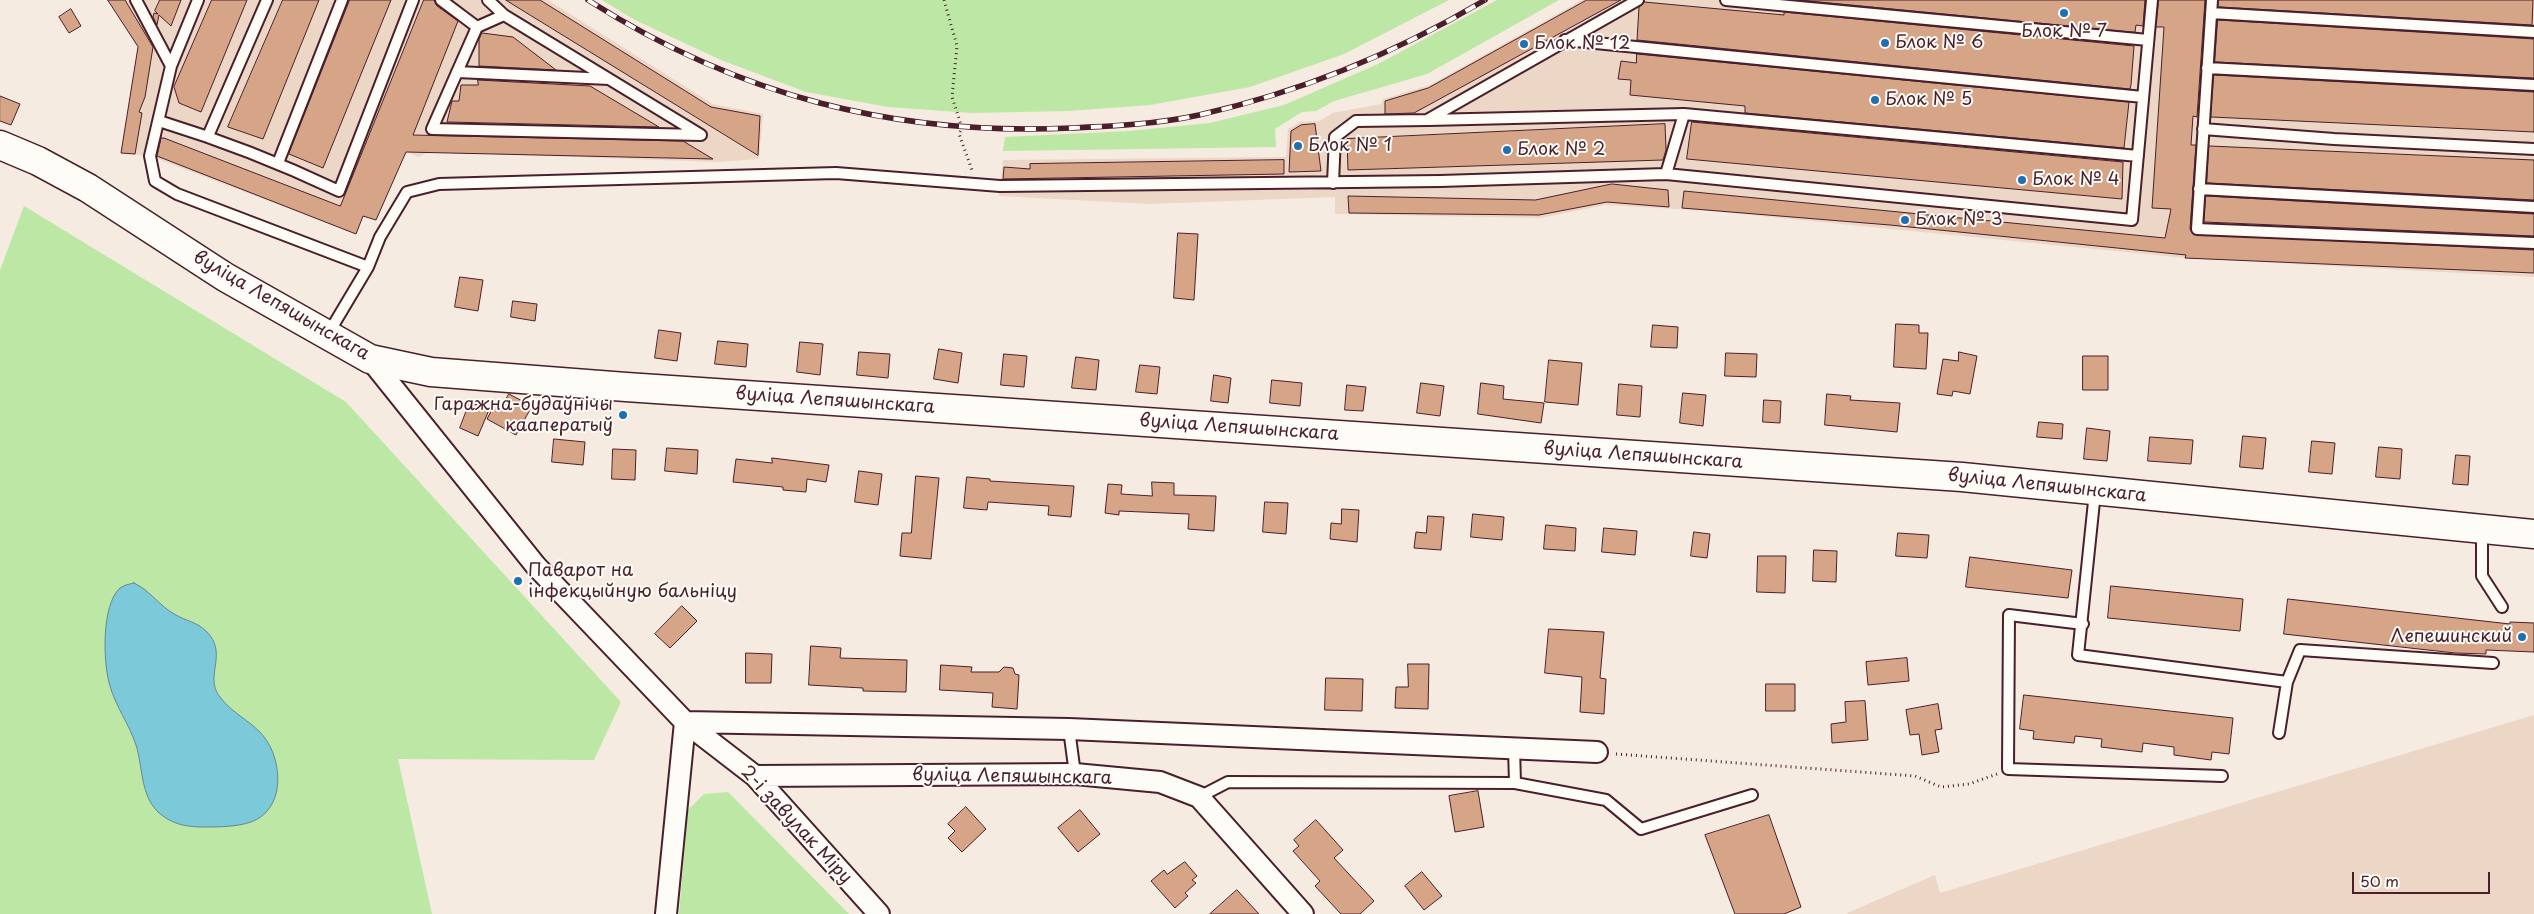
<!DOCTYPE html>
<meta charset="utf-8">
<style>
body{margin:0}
#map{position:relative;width:2534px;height:914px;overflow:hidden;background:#f5ebe1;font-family:"Playpen Sans",sans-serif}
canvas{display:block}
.scale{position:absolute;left:2352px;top:872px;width:138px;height:22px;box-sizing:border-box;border:2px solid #4a1f2b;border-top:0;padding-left:6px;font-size:15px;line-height:18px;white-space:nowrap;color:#4a1f2b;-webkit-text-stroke:4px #fdfcf7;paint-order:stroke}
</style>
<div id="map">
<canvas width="2534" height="914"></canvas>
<div class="scale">50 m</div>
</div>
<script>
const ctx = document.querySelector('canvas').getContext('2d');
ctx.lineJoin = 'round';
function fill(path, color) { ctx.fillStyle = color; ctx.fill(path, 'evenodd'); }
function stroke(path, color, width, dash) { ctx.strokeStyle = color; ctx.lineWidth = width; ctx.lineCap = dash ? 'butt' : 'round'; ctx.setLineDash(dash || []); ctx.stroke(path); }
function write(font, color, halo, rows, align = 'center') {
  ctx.font = font + ' "Playpen Sans",sans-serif'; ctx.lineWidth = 4; ctx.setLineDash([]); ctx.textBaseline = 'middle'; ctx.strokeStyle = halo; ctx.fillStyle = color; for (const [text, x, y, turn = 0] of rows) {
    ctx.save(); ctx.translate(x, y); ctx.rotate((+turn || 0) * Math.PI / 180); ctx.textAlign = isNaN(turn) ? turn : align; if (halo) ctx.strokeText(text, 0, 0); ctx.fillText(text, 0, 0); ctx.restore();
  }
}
const built = new Path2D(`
 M 108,0 L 548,0 L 713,104 L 763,114 L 759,159 L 718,162 L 429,152 L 418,157 L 406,151 L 376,220 L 363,216 L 356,234 L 150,156 L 121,153 L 138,47 Z
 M 1582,0 L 2534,0 L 2534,277 L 2185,258 L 1710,211 L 1605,205 L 1540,218 L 1335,214 L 1335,197 L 1149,204 L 999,196 L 1003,160 L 1286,157 L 1288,129 L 1300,122 L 1320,121 L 1332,113 L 1381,104 L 1383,99 L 1430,85 Z
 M 2534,715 L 2534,914 L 1845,914 L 1935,875 L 1940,893 Z`);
const green = new Path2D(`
 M 602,0 L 1449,0 L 1344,54 L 1250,87 L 1150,105 L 1068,111 L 972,113 L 888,107 L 806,92 L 721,60 L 635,20 Z
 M 1497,0 L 1559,0 L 1427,74 L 1334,101 L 1316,111 L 1302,112 L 1275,129 L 1276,147 L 1003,151 L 1005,137 L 1129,131 L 1210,123 L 1284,105 L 1378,64 Z
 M 24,206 L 346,402 L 621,702 L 594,760 L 398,759 L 432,914 L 0,914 L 0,270 Z
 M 728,792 L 849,914 L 679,914 L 688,810 L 704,794 Z`);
const water = new Path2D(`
 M 134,583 C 150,590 160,607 176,615 C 186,621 197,622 206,631 C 211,636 215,642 216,650 C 218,667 208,682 220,697 C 233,715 256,723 267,741 C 283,766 284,810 251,822 C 236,827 218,827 203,827 C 186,827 171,824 158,812 C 140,794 143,767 136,745 C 129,724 116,707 110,686 C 103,664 101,605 120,588 C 124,585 130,584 134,583 Z`);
const building = new Path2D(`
 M 108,0 L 125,0 L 153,47 L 145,97 L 139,112 L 142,113 L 135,154 L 121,153 L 138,47 Z
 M 160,0 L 181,0 L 171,26 L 159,15 L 157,25 L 153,17 L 154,13 L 158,14 L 155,11 Z
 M 212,0 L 247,0 L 201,112 L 179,103 L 174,87 Z
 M 283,0 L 319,0 L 263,139 L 228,127 Z
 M 350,0 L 391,0 L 323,168 L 289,154 Z
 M 424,0 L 434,0 L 437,6 L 458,21 L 413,135 L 683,141 L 713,159 L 406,152 L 376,220 L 363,216 L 356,234 L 157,156 L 161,138 L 164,138 L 340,206 Z
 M 506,0 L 540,0 L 711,107 L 760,116 L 758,155 Z
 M 1587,0 L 1621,0 L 1414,113 L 1385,114 L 1385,101 L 1428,88 Z
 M 1799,0 L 2145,0 L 2143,26 L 2136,25 L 2135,32 Z
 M 2159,0 L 2205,0 L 2197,117 L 2193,116 L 2191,145 L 2196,145 L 2190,229 L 2193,234 L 2534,250 L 2534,273 L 2185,258 L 2186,255 L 1890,225 L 1682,208 L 1684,191 L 2165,238 L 2171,209 L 2152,208 L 2164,27 L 2156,27 Z
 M 2219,0 L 2533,0 L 2532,25 L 2218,7 Z
 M 1644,2 L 1784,15 L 1784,12 L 2134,46 L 2131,85 L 2130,89 L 1637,40 L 1639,7 Z
 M 71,9 L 81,26 L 69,33 L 59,17 Z
 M 2218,20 L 2534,39 L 2534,78 L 2215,62 Z
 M 482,33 L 513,37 L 556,70 L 479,66 L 479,40 Z
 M 1637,54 L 2129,102 L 2124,148 L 1745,113 L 1745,106 L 1630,95 L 1631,80 L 1618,79 L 1621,61 L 1636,63 Z
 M 2214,75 L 2534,92 L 2534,132 L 2211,117 Z
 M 478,80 L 590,86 L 659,127 L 447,122 L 452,101 L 459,101 L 461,85 L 478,85 Z
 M 0,96 L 20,104 L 11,125 L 0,121 Z
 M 1692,122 L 2123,162 L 2122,199 L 1687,159 Z
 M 1315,124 L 1321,171 L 1289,172 L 1291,131 L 1301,125 Z
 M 1665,124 L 1666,150 L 1663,160 L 1348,170 L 1347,139 Z
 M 2209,146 L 2534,160 L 2534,200 L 2207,183 Z
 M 1284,160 L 1284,174 L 1003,179 L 1004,167 L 1030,169 L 1030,164 Z
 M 1612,184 L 1668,190 L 1669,207 L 1607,202 L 1539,215 L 1349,213 L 1348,196 L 1535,200 Z
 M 2206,196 L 2534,214 L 2534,236 L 2204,222 Z
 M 1178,233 L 1198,234 L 1194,300 L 1174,298 Z
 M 460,277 L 483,280 L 478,311 L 455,307 Z
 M 513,301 L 537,304 L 535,321 L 511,317 Z
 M 1896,324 L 1919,325 L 1919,333 L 1928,333 L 1926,369 L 1894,367 Z
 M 1653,325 L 1678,327 L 1677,348 L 1651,347 Z
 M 659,330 L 681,333 L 677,361 L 655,358 Z
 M 718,341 L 748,344 L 746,367 L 715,364 Z
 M 800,342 L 823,344 L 820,375 L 797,372 Z
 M 939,349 L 962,353 L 958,383 L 934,379 Z
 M 859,352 L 890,354 L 888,378 L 857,375 Z
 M 1959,352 L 1977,356 L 1970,394 L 1953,391 L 1952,396 L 1937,394 L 1943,359 L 1958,361 Z
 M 1726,353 L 1757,354 L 1756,377 L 1725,376 Z
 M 1004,354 L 1027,356 L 1024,387 L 1001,385 Z
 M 2083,356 L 2108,356 L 2108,390 L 2083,390 Z
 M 1076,357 L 1099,360 L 1096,390 L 1072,388 Z
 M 1549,360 L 1582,363 L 1578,405 L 1545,402 Z
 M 1140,365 L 1160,367 L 1157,394 L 1136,392 Z
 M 1214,375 L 1231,378 L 1228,403 L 1211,401 Z
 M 1272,380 L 1302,383 L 1300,406 L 1270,403 Z
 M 1421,383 L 1444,386 L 1440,416 L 1417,413 Z
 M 1481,383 L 1504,386 L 1503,399 L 1544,403 L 1541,423 L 1478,414 Z
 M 1619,384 L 1642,386 L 1640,417 L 1617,415 Z
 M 1347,385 L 1366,387 L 1363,411 L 1345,410 Z
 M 1683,393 L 1706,395 L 1703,426 L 1680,423 Z
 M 509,394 L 532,406 L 516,435 L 487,419 L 496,402 L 502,406 Z
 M 1827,394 L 1851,396 L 1850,400 L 1900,403 L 1897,432 L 1825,425 Z
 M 1764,400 L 1781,401 L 1780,423 L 1763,422 Z
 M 470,402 L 489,410 L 478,436 L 460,428 Z
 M 2039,422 L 2063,424 L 2062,439 L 2037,437 Z
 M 2087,428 L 2110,431 L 2107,461 L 2084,459 Z
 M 2243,436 L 2266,438 L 2263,469 L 2240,467 Z
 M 2150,437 L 2193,440 L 2191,464 L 2148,461 Z
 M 554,439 L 585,442 L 583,465 L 552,462 Z
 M 2312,441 L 2335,443 L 2332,474 L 2309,472 Z
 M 2379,447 L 2402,449 L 2400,479 L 2376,477 Z
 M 667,448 L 698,450 L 697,474 L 665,471 Z
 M 613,449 L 636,450 L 635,480 L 612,479 Z
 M 2456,455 L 2470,456 L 2468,485 L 2453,484 Z
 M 772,458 L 829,465 L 826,482 L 807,479 L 806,492 L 783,490 L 783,487 L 733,482 L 736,459 L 772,463 Z
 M 859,471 L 882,474 L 878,505 L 855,502 Z
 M 916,476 L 939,478 L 931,559 L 900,556 L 902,533 L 911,533 Z
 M 967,477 L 990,479 L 990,481 L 1074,486 L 1071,517 L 1048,515 L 1049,506 L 988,502 L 987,510 L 964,508 Z
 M 1152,482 L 1174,483 L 1174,495 L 1216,496 L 1214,531 L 1188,529 L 1189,514 L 1119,511 L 1119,515 L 1105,513 L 1108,484 L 1122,485 L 1121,494 L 1152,496 Z
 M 1265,502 L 1288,503 L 1286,534 L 1263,532 Z
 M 1342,509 L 1359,510 L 1357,542 L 1330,539 L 1331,523 L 1341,524 Z
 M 1473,514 L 1504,517 L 1502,540 L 1471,537 Z
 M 1428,516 L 1444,517 L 1441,550 L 1414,548 L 1416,532 L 1426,533 Z
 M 1546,525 L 1576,528 L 1575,551 L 1544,549 Z
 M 1604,528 L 1637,531 L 1635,555 L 1602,552 Z
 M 1694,532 L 1710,534 L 1707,558 L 1691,556 Z
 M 1898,533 L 1929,535 L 1927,558 L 1896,556 Z
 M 1814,550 L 1837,551 L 1836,582 L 1813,581 Z
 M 1758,556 L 1786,556 L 1785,593 L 1757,592 Z
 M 1970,557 L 2072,570 L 2068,598 L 1966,587 Z
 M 2111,586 L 2243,599 L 2240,631 L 2108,618 Z
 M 2288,599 L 2510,624 L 2510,622 L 2534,623 L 2534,652 L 2486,650 L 2486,654 L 2455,653 L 2284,634 Z
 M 682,606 L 697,621 L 670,648 L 655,634 Z
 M 1549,629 L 1604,632 L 1600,678 L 1606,679 L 1604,714 L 1580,712 L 1582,677 L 1545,673 Z
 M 811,646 L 841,648 L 840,658 L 907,660 L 906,692 L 863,691 L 863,688 L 809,685 Z
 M 746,653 L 772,654 L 771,683 L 746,683 Z
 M 1907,658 L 1909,681 L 1868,685 L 1866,662 Z
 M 1408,664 L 1429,664 L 1428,709 L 1395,708 L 1396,687 L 1408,687 Z
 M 941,665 L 972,667 L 971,672 L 999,672 L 1004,667 L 1013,668 L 1015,674 L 1019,675 L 1017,709 L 992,707 L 993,693 L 940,690 Z
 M 1326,678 L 1363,679 L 1362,711 L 1325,710 Z
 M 1766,684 L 1795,684 L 1795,711 L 1766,711 Z
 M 2024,695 L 2233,718 L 2229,754 L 2212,752 L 2211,760 L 2174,755 L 2174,747 L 2143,743 L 2142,752 L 2101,747 L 2102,739 L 2075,736 L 2074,743 L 2033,739 L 2034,731 L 2020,729 Z
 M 1865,701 L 1868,740 L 1832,743 L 1831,724 L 1846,722 L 1845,702 Z
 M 1938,704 L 1942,729 L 1935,730 L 1939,752 L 1922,755 L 1919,734 L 1910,735 L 1906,710 Z
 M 1478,791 L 1484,827 L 1455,832 L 1449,796 Z
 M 966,807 L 986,829 L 962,852 L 948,838 L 955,831 L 948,824 Z
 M 1080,810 L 1100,834 L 1078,852 L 1058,828 Z
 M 1769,815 L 1801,907 L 1784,914 L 1735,914 L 1705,835 Z
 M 1316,820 L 1343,850 L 1334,858 L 1374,901 L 1360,914 L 1341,914 L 1315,886 L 1320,881 L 1293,851 L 1299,846 L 1294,840 Z
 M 1185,862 L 1197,876 L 1192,880 L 1196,883 L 1185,893 L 1188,896 L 1175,908 L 1151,881 L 1164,870 L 1167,874 Z
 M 1422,872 L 1442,896 L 1424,910 L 1405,886 Z
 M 1237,890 L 1259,914 L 1210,914 Z`);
const path = new Path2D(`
 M 944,0 L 957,46 L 952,97 L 962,128 L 959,134 L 972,170
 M 1616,754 L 1915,776 L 1941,787 L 1969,784 L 1997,774`);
const lane = new Path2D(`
 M 136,0 L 171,66 L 150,156 L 155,181 L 177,194 L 368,267
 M 441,0 L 477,27 L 432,129 L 701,135 L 504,15 L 488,0
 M 1726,0 L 2148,40
 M 2212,0 L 2197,229 L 2534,243
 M 2211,13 L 2534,32
 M 477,27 L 504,15
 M 1565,40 L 2143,97
 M 171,66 L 198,0
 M 2207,68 L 2534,85
 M 457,72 L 609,79
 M 1684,114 L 2138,156
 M 1428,120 L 1684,114 L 1666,174
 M 159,121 C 221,140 280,163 339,191 L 413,0
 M 2203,129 L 2334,139 L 2534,149
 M 208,136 L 267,0
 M 278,163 L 342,0
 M 1333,183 L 1335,137 L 1356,121 L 1427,120 L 1638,0
 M 2199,189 L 2534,207
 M 328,334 L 368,267 L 380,237 L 407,192 L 439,184 L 836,173 L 1000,186 L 1440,181 L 1666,174 L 2132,220 L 2152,0
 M 2095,492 L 2078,655 L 2287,682 L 2300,650 L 2493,663
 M 2482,530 L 2482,576 L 2502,607
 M 2083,624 L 2009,615 L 2008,769 L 2222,776
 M 1069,729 L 1075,774
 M 2279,733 L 2287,682
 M 1514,748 L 1515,783
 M 1199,797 L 1228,782 L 1515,783 L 1606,800 L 1641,829 L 1752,795`);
const street = new Path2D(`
 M 370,359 L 536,566 L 685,722 L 755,776 L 879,914
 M 685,722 L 1069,729 L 1597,752
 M 755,776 L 1075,774 L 1160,782 L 1199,797 L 1303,914
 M 666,914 L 685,722`);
const secondary = new Path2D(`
 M 0,145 L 38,161 L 88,188 L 225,277 L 370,359 L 431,372 L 626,387 L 1962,477 L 2534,534`);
const rail = new Path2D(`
 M 588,0 C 738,96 895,136 1072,128 C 1114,126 1158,124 1199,115 C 1301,92 1396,53 1485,0`);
const markers = [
 [2064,13,5,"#1f6fb2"],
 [1885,43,5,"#1f6fb2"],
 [1524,44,5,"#1f6fb2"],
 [1875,100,5,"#1f6fb2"],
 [1298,146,5,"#1f6fb2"],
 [1507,150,5,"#1f6fb2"],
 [2022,180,5,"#1f6fb2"],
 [1905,220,5,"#1f6fb2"],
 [623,415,5,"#1f6fb2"],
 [518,581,5,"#1f6fb2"],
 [2522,637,5,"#1f6fb2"]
];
const poiNames = [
 ["Блок № 7",2064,32,"center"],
 ["Блок № 6",1895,43],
 ["Блок № 12",1534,44],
 ["Блок № 5",1885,100],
 ["Блок № 1",1308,146],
 ["Блок № 2",1517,150],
 ["Блок № 4",2032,180],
 ["Блок № 3",1915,220],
 ["Гаражна-будаўнічы",613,405,"right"],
 ["кааператыў",613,426,"right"],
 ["Паварот на",528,571],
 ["інфекцыйную бальніцу",528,592],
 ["Лепешинский",2512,637,"right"]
];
const streetNames = [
 ["вуліца Лепяшынскага",281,306,30],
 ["вуліца Лепяшынскага",835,401,4],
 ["вуліца Лепяшынскага",1239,428,4],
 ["вуліца Лепяшынскага",1643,456,4],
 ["вуліца Лепяшынскага",2047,486,6],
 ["вуліца Лепяшынскага",1012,777,1],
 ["2-і завулак Міру",796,825,47]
];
fill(built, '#ecd6c6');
fill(green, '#bce7a4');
fill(water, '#7ccad9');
stroke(water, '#688693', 1);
fill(building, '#d6a588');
stroke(building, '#4a1f2b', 1);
stroke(lane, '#4a1f2b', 14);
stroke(street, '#4a1f2b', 24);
stroke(secondary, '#4a1f2b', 31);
stroke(path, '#4a1f2b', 3, [1, 4]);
stroke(lane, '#fdfcf7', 10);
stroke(street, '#fdfcf7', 20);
stroke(secondary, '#fdfcf7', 28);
stroke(rail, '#4a1f2b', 5.5);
stroke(rail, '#fdfcf7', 4, [11]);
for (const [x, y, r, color] of markers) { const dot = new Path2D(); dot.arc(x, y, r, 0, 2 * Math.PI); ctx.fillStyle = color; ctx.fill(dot); stroke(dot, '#fdfcf7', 2); }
write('18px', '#4a1f2b', '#fdfcf7', poiNames, 'left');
write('18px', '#4a1f2b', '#fdfcf7', streetNames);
</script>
